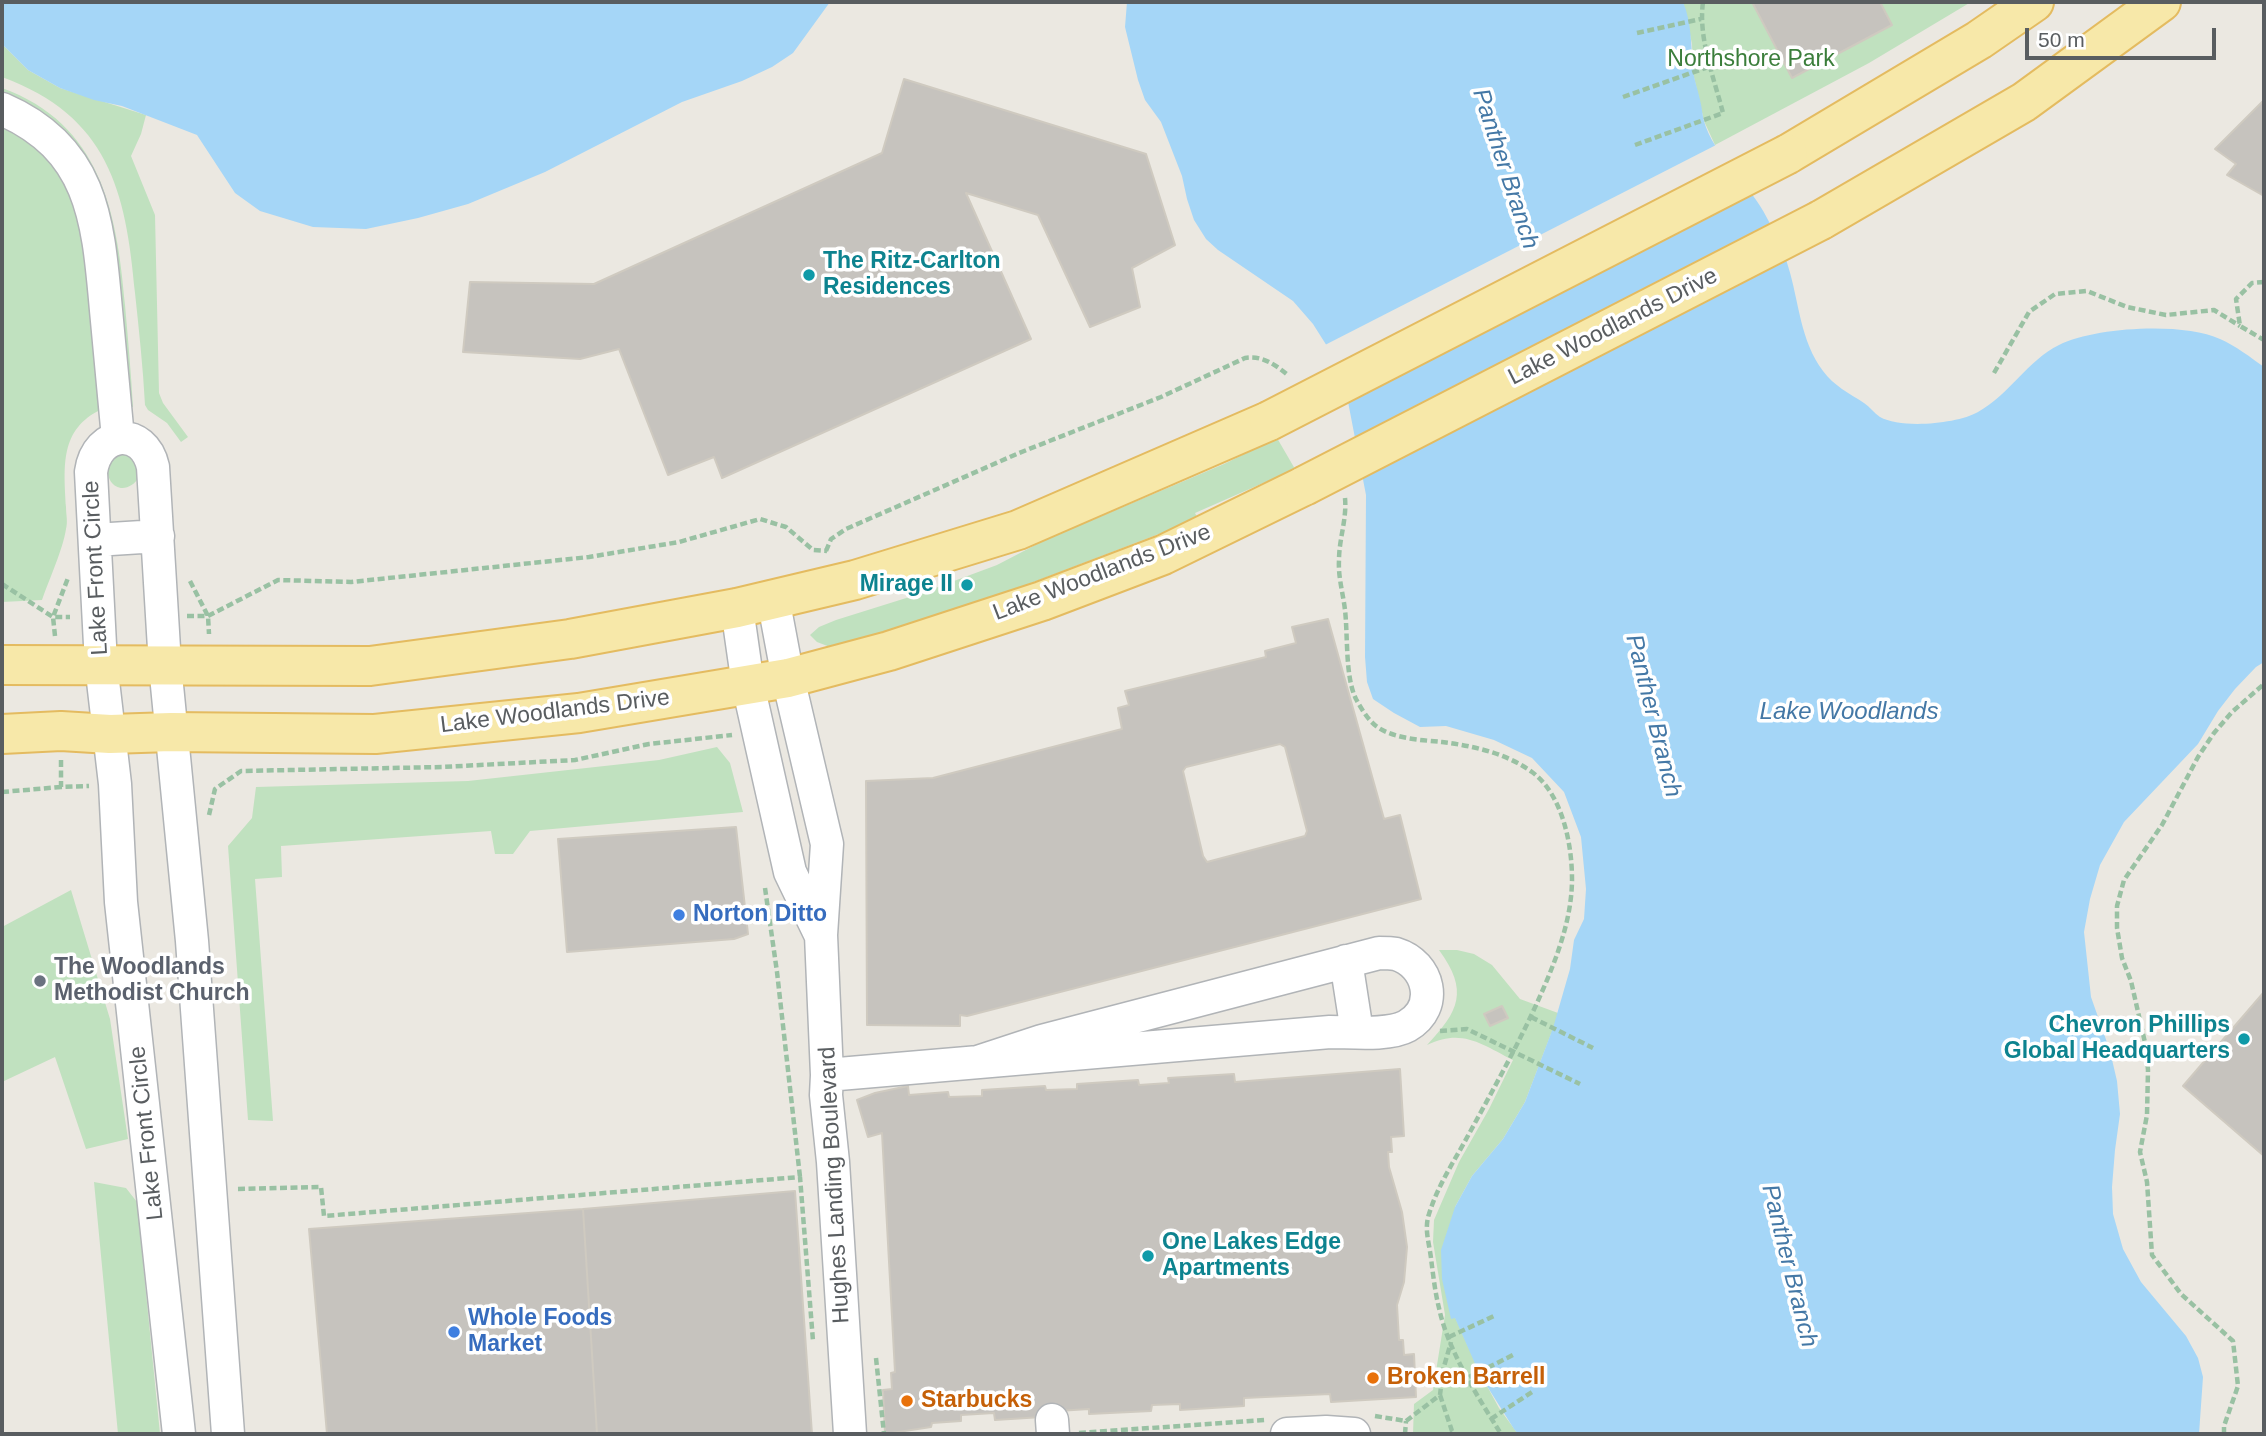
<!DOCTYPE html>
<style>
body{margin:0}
#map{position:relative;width:2266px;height:1436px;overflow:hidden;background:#ebe8e1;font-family:Arial,sans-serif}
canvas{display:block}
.frame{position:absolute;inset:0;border:4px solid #595d60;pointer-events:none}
.scale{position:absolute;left:2025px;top:28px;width:191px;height:32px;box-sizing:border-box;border:4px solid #595d60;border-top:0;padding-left:9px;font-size:21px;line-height:24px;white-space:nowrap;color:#595d60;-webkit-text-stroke:5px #fff;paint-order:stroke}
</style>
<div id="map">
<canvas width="2266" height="1436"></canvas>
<div class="frame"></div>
<div class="scale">50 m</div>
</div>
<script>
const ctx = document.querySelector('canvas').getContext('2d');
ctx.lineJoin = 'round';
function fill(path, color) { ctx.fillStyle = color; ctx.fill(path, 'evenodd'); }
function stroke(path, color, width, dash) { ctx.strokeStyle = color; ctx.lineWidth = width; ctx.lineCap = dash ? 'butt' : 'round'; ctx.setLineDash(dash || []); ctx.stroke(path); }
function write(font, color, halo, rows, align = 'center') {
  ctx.font = font + ' Arial,sans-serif'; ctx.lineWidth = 7; ctx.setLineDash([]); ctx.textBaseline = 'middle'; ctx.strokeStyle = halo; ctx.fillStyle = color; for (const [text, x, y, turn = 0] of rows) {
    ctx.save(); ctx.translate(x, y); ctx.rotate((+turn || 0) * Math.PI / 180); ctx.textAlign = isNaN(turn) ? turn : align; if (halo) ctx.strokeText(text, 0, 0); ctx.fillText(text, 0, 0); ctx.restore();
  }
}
const green = new Path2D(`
 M 1683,2 L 1971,2 L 1869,63 L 1715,145 L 1704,121 L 1693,73 L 1692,44 Z
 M 2,44 L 28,70 L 60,88 L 146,115 L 141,134 L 131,156 L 155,215 L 159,393 L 163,403 L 188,437 L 181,442 L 167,423 L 148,410 L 145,405 C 143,368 139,330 135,293 C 126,190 108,116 2,77 Z
 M 2,88 C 101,124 117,212 125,305 C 128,339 131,373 133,407 L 128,407 L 112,237 L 2,95 Z
 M 2,122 L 22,134 L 63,174 L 85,235 L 102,409 C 59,429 64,467 66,507 C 66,514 68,522 66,529 C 63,549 49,580 42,600 L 2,602 Z
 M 1277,438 L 1295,469 L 1195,513 L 1198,519 L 979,603 L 888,633 L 830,647 L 817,642 L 810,635 L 819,627 L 836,620 L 919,594 L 997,565 L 1045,540 L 1224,464 Z
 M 118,452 L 134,456 L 140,476 C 127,497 105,489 107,463 Z
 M 717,747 L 730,763 L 743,812 L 530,831 L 513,854 L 495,854 L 491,831 L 281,846 L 282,877 L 255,879 L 273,1121 L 248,1120 L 228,846 L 252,818 L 256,787 L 468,781 L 659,760 Z
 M 71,890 L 110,1019 L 128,1139 L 86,1149 L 55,1057 L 2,1082 L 2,927 Z
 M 1439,950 L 1457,950 L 1474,954 L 1492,965 L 1520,999 L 1558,1013 L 1555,1024 L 1597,1045 L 1551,1034 L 1525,1102 L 1503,1139 L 1472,1176 L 1455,1207 L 1455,1317 L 1481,1375 L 1499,1408 L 1518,1434 L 1413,1434 L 1414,1404 L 1433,1390 L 1445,1315 L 1433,1242 L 1434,1220 L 1459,1162 L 1489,1109 L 1513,1060 C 1481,1044 1462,1028 1427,1045 C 1459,1011 1469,991 1439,950 Z
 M 94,1182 L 126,1188 L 137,1202 L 160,1434 L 118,1434 Z`);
const water = new Path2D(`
 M 2,2 L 830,2 L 793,53 L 772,67 L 742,81 L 682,102 L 545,172 L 468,204 L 418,218 L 366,229 L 313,227 L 260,211 L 235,193 L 197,135 L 122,106 L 94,100 L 60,88 L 28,70 L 2,44 Z
 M 1127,2 L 1683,2 C 1692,23 1691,47 1693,70 C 1694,80 1698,90 1700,100 C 1702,107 1702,114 1704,121 C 1713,155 1751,185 1767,218 C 1775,233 1784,250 1788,266 C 1799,301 1800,341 1823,371 C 1834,386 1849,393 1864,403 C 1870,407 1874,413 1880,417 C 1901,429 1957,424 1978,412 C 2009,395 2028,360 2059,345 C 2095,327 2183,322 2220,339 C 2236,346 2250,357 2264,367 L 2264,662 L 2256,667 L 2235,689 L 2218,711 L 2198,744 L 2124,822 L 2100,865 L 2090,899 L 2084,932 L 2091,997 L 2110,1051 L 2117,1081 L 2120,1114 L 2115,1150 L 2112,1187 L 2113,1214 L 2123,1249 L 2141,1282 L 2186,1336 L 2198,1358 L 2203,1377 L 2199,1434 L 1518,1434 L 1514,1429 L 1480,1375 L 1455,1318 L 1451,1319 L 1442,1279 L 1441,1250 L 1455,1207 L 1472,1176 L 1503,1139 L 1525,1102 L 1553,1028 L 1570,969 L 1574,940 L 1584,919 L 1586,889 L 1581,837 L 1564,792 L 1532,758 L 1494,740 L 1446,726 L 1420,727 L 1394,713 L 1373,699 L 1367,682 L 1365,657 L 1366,495 L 1344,381 L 1332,354 L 1313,324 L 1293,301 L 1218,250 L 1206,239 L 1194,220 L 1187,199 L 1182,176 L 1161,122 L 1145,100 L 1138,80 L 1125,27 Z`);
const pier = new Path2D(`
 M 1718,144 L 1754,189 L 1341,382 L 1323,346 Z`);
const building = new Path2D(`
 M 1752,2 L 1880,2 L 1892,25 L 1792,78 Z
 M 904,79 L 1146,154 L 1175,245 L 1132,268 L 1140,307 L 1090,327 L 1038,215 L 966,193 L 1031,339 L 722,478 L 714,457 L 668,475 L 619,349 L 580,359 L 463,352 L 470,282 L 594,284 L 882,153 Z
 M 2264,100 L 2264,196 L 2227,175 L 2236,164 L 2215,149 Z
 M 1328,619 L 1384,819 L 1400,815 L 1421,899 L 967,1016 L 960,1015 L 960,1026 L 867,1025 L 866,781 L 933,778 L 1122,729 L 1118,708 L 1129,705 L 1125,691 L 1266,657 L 1265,651 L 1296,643 L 1292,627 ZM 1280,744 L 1285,747 L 1307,831 L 1305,836 L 1207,862 L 1203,856 L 1183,771 L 1186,767 Z
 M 736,827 L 748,934 L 734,939 L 567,952 L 558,839 Z
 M 2264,992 L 2264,1156 L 2183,1086 Z
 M 1502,1006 L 1508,1018 L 1490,1026 L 1484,1014 Z
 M 1400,1069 L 1404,1136 L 1391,1137 L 1392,1152 L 1388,1152 L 1389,1167 L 1402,1212 L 1407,1247 L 1404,1282 L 1397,1305 L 1399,1340 L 1403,1340 L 1404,1355 L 1414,1354 L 1416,1397 L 1331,1402 L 1330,1394 L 1244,1398 L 1244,1406 L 1180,1410 L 1180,1404 L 1152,1405 L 1151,1411 L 1089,1414 L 1089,1409 L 1058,1411 L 1058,1416 L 995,1420 L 994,1413 L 961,1415 L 961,1421 L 932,1423 L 931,1427 L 885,1434 L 883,1390 L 892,1389 L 891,1373 L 895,1372 L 882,1133 L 868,1137 L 857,1100 L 875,1093 L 908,1086 L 909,1095 L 948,1092 L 949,1097 L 982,1096 L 982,1090 L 1045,1086 L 1046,1090 L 1077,1089 L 1077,1084 L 1138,1080 L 1139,1085 L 1169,1083 L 1168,1078 L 1234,1074 L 1235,1082 Z
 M 795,1191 L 812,1434 L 597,1434 L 583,1209 Z
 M 583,1209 L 597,1434 L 327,1434 L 309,1229 Z`);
const path = new Path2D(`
 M 1637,33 L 1701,19
 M 1623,97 L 1711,66
 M 1635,145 L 1723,113 C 1714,78 1698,38 1703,2
 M 2264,282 L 2252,283 L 2236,299 L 2240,326 L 2264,340
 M 1994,373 L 2029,312 L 2055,294 L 2087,291 L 2127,307 L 2166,315 L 2214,310 L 2240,326
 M 1345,498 C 1347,519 1339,539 1339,560 C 1338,577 1343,593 1345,610 C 1348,636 1345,677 1356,699 C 1361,708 1368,720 1376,726 C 1393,739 1422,740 1442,742 C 1473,746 1506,753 1532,772 C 1562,794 1572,843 1572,879 C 1572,922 1554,965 1537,1003 C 1515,1051 1489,1097 1464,1143 C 1451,1166 1437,1188 1429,1214 C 1424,1229 1429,1242 1431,1258 C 1433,1274 1435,1292 1439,1308 C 1448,1351 1478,1397 1501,1434
 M 826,551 L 831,539 L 846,529 L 1019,453 L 1161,397 L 1245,358 C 1262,355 1276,365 1289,376
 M 190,581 L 208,616 L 209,634
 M 2,584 L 53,617 L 70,617
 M 187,616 L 208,616 L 278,580 L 351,582 L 589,557 L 679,542 L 760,519 L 786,527 L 813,550 L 827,551
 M 55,636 L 53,617 L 68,578
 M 61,760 L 61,787 L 89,786
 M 2,792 L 61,787
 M 209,815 L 215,789 L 241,771 L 442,767 L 575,760 L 649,744 L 732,735
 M 765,888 L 777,972 L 800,1177
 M 1531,1017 L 1593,1048
 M 1440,1031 L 1467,1029 L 1580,1084
 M 238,1189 L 321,1187 L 324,1216 L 800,1177 L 813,1341
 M 1449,1337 L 1496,1315
 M 876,1358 L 884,1434
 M 1469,1377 L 1513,1355
 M 1440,1395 L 1452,1431 L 1455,1434
 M 1375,1416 L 1406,1421 L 1440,1395 L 1443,1370 L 1451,1342
 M 1491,1419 L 1532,1392
 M 1079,1433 L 1265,1420
 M 1405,1434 L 1406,1421
 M 2224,1434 L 2224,1426 L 2238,1386 L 2233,1341 L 2181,1294 L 2152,1255 L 2147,1182 L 2140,1152 L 2147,1115 L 2148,1070 L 2146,1047 L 2131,981 L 2122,958 L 2117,928 L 2117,906 L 2124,880 L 2162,825 L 2198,757 L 2214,733 L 2232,712 L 2264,684`);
const minor = new Path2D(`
 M 2,109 C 94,149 98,222 106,310 C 110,353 114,396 118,438
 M 95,540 L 158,536
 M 773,598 L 788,678 L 827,844 L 821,935 L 827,1075 L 826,1095 L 833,1162 L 850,1434
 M 737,608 L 748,685 L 790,872 L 820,934
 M 1346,961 L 1357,1032
 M 827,1075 L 1330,1032 C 1351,1032 1389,1036 1407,1026 C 1440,1007 1429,964 1396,954 C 1391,953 1384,953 1379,953 L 1042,1041 L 978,1062
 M 1052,1420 L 1053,1434
 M 179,1434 L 121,902 L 115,784 L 101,664 L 91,472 C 97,429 144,426 153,467 L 165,665 L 192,941 L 228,1434
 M 1287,1434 L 1326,1432 L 1354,1434`);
const major = new Path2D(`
 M 1788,154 L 1979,40 L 2034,2
 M 1821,220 L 2024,102 L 2161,2
 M 2,665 L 370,666 L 570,639 L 737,608 L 855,580 L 1018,530 L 1269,421
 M 2,734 L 61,731 L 110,734 L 171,732 L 375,734 L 579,713 L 788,678 L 889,651 L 1042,601 L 1163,555 L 1304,486`);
const majorBridge = new Path2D(`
 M 1269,421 L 1788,154
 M 1304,486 L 1821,220`);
const markers = [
 [809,275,7,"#0f9aa8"],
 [967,585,7,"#0f9aa8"],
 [679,915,7,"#3f7fe0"],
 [40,981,7,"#6b7280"],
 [2244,1039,7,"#0f9aa8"],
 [1148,1256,7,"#0f9aa8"],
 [454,1332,7,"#3f7fe0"],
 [1373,1378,7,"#e8710a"],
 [907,1401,7,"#e8710a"]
];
const parkNames = [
 ["Northshore Park",1751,60]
];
const cultureNames = [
 ["The Ritz-Carlton",823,262],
 ["Residences",823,288],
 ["Mirage II",953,585,"right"],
 ["Chevron Phillips",2230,1026,"right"],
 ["Global Headquarters",2230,1052,"right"],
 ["One Lakes Edge",1162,1243],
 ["Apartments",1162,1269]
];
const streetNames = [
 ["Lake Woodlands Drive",1613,327,-27],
 ["Lake Front Circle",96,568,-93],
 ["Lake Woodlands Drive",1102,573,-21],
 ["Lake Woodlands Drive",555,712,-7],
 ["Lake Front Circle",147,1133,-96],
 ["Hughes Landing Boulevard",835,1185,-93]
];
const shopNames = [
 ["Norton Ditto",693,915],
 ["Whole Foods",468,1319],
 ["Market",468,1345]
];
const worshipNames = [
 ["The Woodlands",54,968],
 ["Methodist Church",54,994]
];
const foodNames = [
 ["Broken Barrell",1387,1378],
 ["Starbucks",921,1401]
];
const waterNames = [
 ["Panther Branch",1505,169,72],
 ["Lake Woodlands",1849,712],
 ["Panther Branch",1653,716,76],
 ["Panther Branch",1789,1266,76]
];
fill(green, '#c0e1bf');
fill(water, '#a5d6f7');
fill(pier, '#ebe8e1');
fill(building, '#c6c3be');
stroke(building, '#cfcac0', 2);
stroke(minor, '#b1b4b7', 35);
stroke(major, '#e4bb60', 42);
stroke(path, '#99c1a3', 4.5, [7, 3.5]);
stroke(minor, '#fff', 32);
stroke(major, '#f7e8a9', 38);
stroke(majorBridge, '#e4bb60', 42, []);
stroke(majorBridge, '#f7e8a9', 38);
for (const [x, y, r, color] of markers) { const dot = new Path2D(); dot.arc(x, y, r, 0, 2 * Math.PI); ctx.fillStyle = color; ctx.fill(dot); stroke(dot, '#fff', 2.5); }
write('23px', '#3b7e3b', '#fff', parkNames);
write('bold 23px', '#0d838f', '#fff', cultureNames, 'left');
write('23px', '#595d60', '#fff', streetNames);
write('bold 23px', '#366cbe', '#fff', shopNames, 'left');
write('bold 23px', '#5b616d', '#fff', worshipNames, 'left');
write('bold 23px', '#c56008', '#fff', foodNames, 'left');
write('italic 24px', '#4478a6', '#fff', waterNames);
</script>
